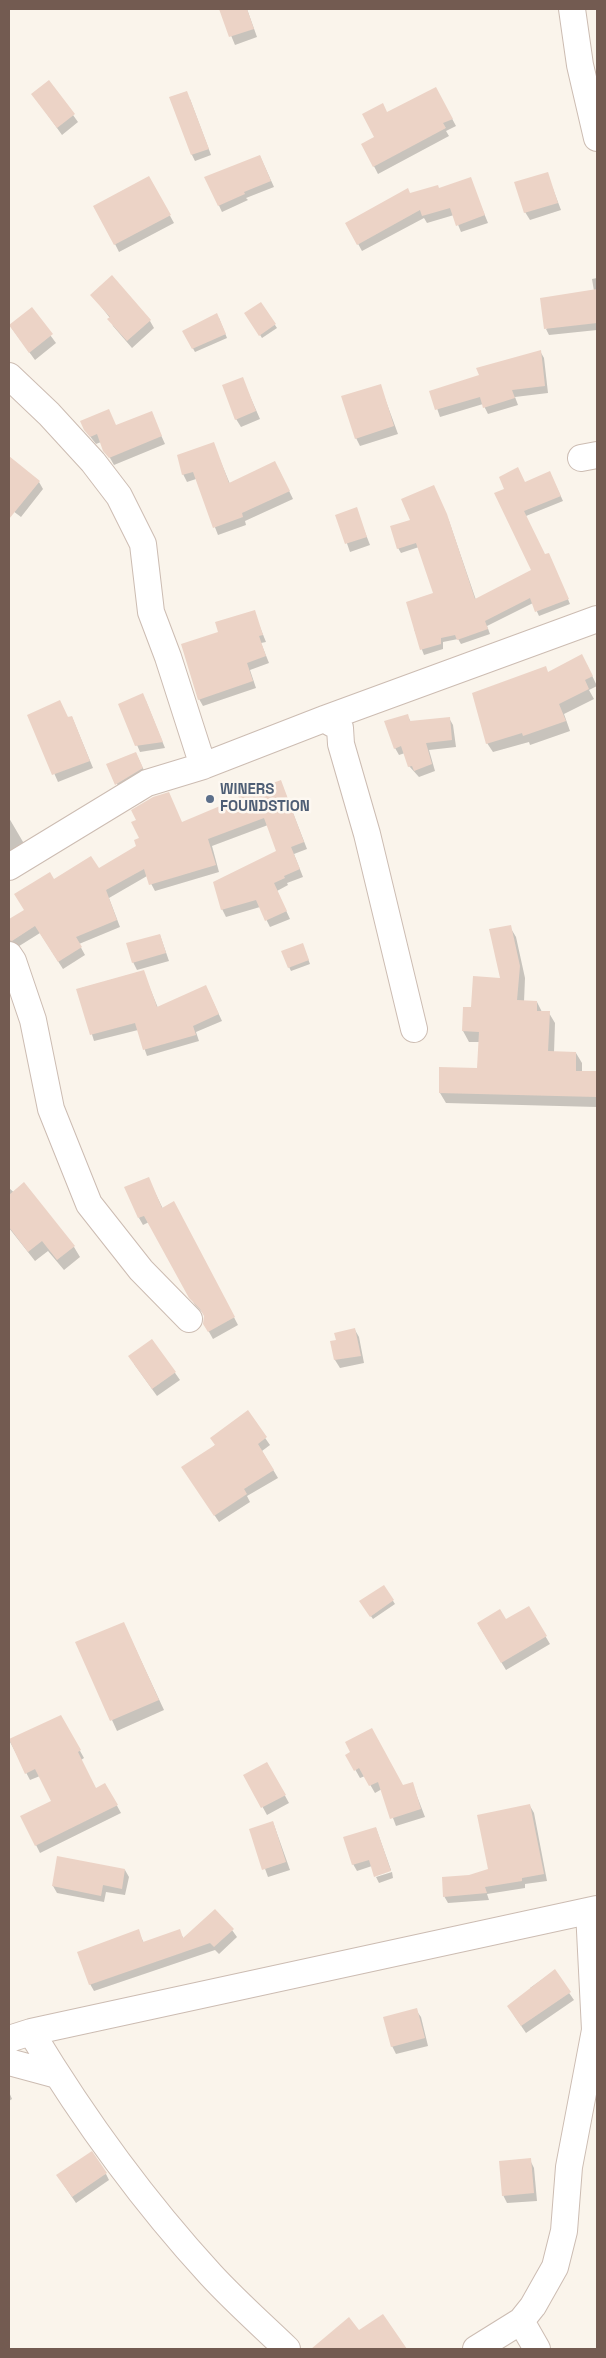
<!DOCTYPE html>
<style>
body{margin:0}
#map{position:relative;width:606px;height:2358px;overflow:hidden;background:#faf4eb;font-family:"Space Grotesk",sans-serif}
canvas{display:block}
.frame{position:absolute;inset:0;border:10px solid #735b51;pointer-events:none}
</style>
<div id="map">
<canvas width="606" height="2358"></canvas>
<div class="frame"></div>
</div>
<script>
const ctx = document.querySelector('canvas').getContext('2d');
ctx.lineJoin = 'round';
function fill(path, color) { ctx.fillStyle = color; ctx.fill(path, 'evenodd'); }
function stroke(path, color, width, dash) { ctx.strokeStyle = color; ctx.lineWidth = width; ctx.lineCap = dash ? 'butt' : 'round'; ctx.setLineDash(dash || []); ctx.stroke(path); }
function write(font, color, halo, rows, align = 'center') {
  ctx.font = font + ' "Space Grotesk",sans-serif'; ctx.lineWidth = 5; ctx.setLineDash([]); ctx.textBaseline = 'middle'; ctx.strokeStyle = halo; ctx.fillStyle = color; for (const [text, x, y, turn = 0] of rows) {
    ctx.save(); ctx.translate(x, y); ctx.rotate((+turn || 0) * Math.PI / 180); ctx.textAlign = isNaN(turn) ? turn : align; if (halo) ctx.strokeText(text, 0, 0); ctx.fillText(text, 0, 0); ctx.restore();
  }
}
const shadow = new Path2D(`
 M 220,9 L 247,9 L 257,37 L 235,45 Z
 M 34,96 L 73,115 L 78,122 L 62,135 Z
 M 440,96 L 456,126 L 446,131 L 449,136 L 378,174 L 363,145 L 375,138 L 387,113 Z
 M 190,99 L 211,155 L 195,161 L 192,155 Z
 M 260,156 L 274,187 L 246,198 L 248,200 L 222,212 L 206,178 Z
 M 547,173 L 561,210 L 530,220 L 525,212 Z
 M 149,178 L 174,223 L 119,252 L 115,244 Z
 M 470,179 L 488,223 L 461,232 L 454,215 L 427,223 L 424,218 L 362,251 L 347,224 L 410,194 L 439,190 Z
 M 597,278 L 597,330 L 549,335 L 546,329 L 594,291 L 592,279 Z
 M 92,295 L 150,321 L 154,328 L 132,348 L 113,326 L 110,318 Z
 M 261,304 L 277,328 L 262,338 L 246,313 Z
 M 31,309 L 56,343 L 35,360 L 10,326 Z
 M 219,318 L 227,338 L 195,352 L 183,331 Z
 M 540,351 L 544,358 L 548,393 L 515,397 L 518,405 L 488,414 L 483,404 L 440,417 L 431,391 L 480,376 Z
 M 242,378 L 260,419 L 241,427 L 236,419 Z
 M 380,385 L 398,434 L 360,446 L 356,438 Z
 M 151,413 L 165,444 L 114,465 L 101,442 L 96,444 L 85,430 L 116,426 Z
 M 213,443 L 230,484 L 279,470 L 293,499 L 245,521 L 246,525 L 218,535 L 196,479 L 187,482 L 183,474 Z
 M 9,458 L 39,482 L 43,489 L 21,517 L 9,508 Z
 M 552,477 L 563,501 L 526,516 L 544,556 L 551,559 L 570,604 L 539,616 L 533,603 L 487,626 L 490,634 L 461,644 L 458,639 L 443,642 L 443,649 L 424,655 L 414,629 L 435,594 L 419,547 L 401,553 L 398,548 L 411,521 L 436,491 L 449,521 L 476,600 L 533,570 L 496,494 L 525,484 Z
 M 356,509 L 370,545 L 350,552 L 337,515 Z
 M 254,612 L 266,642 L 261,643 L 269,663 L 250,670 L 256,688 L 203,706 L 199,699 L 220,633 Z
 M 587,665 L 597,686 L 589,690 L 594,699 L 564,714 L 570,731 L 530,745 L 529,742 L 493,752 L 487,743 L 548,673 Z
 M 146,701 L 165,748 L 140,752 L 120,705 Z
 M 407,715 L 411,722 L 449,718 L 453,725 L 456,747 L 429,750 L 435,771 L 419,777 L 409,766 L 405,753 L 399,755 L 395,748 Z
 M 29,716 L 72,717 L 93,768 L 58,782 Z
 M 136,753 L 147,777 L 121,792 L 108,765 Z
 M 281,782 L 307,849 L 294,854 L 303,877 L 287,883 L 288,885 L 277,891 L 290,919 L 270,927 L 260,907 L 226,917 L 222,909 L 278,851 L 268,825 L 212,846 L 219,872 L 155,891 L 147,876 L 109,898 L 120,927 L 79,944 L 85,955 L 63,969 L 40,933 L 16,948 L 9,949 L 9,921 L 25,910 L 53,880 L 98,870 L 182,823 Z
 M 9,818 L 26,847 L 9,857 Z
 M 510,927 L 516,937 L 525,978 L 524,1002 L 537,1002 L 542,1012 L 549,1013 L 555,1023 L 554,1053 L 576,1053 L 582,1063 L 582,1072 L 597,1073 L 597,1107 L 446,1103 L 440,1093 L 478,1070 L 480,1042 L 469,1042 L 463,1031 L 472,1008 L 502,979 Z
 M 160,935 L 169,961 L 137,970 L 133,962 Z
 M 304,948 L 310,964 L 291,971 L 289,967 Z
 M 143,971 L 158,1008 L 209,993 L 222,1021 L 196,1032 L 199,1041 L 147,1056 L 138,1030 L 94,1041 L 78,989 Z
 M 152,1186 L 163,1209 L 178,1210 L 238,1325 L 213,1339 L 204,1323 L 205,1315 L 195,1305 L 149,1222 L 143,1225 L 139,1218 Z
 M 9,1188 L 74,1247 L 80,1257 L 64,1270 L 48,1251 L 35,1261 L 9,1228 Z
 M 355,1330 L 359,1337 L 364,1363 L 340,1368 L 335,1360 L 332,1342 L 337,1341 Z
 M 152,1340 L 180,1380 L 157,1396 L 134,1364 Z
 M 247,1412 L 270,1445 L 262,1451 L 278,1478 L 247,1496 L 250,1502 L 219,1522 L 187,1474 Z
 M 384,1587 L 395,1604 L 373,1619 L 361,1602 Z
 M 528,1607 L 550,1644 L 506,1670 L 478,1624 L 506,1621 Z
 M 124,1624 L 164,1710 L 117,1731 L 77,1643 Z
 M 61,1717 L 84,1758 L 81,1760 L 96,1789 L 105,1784 L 121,1813 L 40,1853 L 36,1845 L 52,1802 L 40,1776 L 30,1780 L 9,1740 Z
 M 347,1755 L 403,1786 L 412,1783 L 425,1817 L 396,1826 L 382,1789 L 375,1793 L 365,1776 L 360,1778 Z
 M 267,1763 L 289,1803 L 267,1815 L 245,1775 Z
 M 530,1806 L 534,1813 L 547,1881 L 525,1884 L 525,1888 L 487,1894 L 489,1900 L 448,1903 L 444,1896 L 469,1876 L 489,1870 Z
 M 273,1822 L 290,1870 L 268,1877 L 251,1830 Z
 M 376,1828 L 391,1870 L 375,1875 L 372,1866 L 357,1871 L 353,1864 Z
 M 125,1870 L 129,1877 L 125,1895 L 106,1892 L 104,1902 L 57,1893 L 53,1886 Z
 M 392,1872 L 393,1878 L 379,1883 L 376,1877 Z
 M 232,1930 L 237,1937 L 219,1954 L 215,1950 L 94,1991 L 90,1984 L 138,1931 L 144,1943 L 179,1931 L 184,1939 Z
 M 554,1971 L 574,2000 L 526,2033 L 513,2014 L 531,1990 L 530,1988 Z
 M 416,2010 L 421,2017 L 428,2046 L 396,2054 L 392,2046 Z
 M 9,2092 L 12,2099 L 9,2101 Z
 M 530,2160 L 534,2168 L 537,2201 L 507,2203 L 503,2195 Z
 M 106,2174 L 109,2180 L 76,2203 L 61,2181 Z
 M 383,2316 L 406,2349 L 324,2349 L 320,2343 L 359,2332 Z`);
const building = new Path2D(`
 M 219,9 L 247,9 L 254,29 L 229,37 Z
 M 49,80 L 75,114 L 57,128 L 31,94 Z
 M 436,87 L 453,119 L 443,123 L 446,128 L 373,167 L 361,144 L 374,137 L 362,114 L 383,103 L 387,112 Z
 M 187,91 L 209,149 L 191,155 L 169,97 Z
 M 260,155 L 271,181 L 244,192 L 245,194 L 218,206 L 204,177 Z
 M 548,172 L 558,203 L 524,213 L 514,182 Z
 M 149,176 L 171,215 L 114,245 L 93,206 Z
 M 471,177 L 485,215 L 456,226 L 450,208 L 422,216 L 420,210 L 357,245 L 345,223 L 408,188 L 410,193 L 438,185 L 439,188 Z
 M 112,275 L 151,320 L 127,341 L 107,319 L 110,317 L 90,295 Z
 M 597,289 L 597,323 L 544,329 L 540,298 Z
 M 261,302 L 276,324 L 259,336 L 244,313 Z
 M 32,307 L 53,334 L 29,353 L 9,325 Z
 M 217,313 L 226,334 L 192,349 L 182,331 Z
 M 541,350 L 545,386 L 512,390 L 515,398 L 483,408 L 480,397 L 435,410 L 429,391 L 479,375 L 476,368 Z
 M 243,377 L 256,411 L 235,420 L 222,385 Z
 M 381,384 L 394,426 L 355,439 L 341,396 Z
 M 109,409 L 116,425 L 152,411 L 162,436 L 109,458 L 103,451 L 97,434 L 90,437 L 84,430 L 80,421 Z
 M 214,442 L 229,483 L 275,461 L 290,491 L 242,513 L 243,517 L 213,528 L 193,472 L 182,475 L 177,455 Z
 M 9,456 L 40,481 L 9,519 Z
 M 518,467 L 525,482 L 550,471 L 561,496 L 524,511 L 545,554 L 549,553 L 569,599 L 535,612 L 530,598 L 485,621 L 488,629 L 457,640 L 455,635 L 441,638 L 441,644 L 420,650 L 406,602 L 433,593 L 416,543 L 397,549 L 390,526 L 410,520 L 401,499 L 434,485 L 447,514 L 475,599 L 531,570 L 494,493 L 504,489 L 499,477 Z
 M 357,507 L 367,537 L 345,544 L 335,515 Z
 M 255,610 L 263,635 L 259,636 L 266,656 L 247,663 L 253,681 L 198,700 L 181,644 L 218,632 L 215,622 Z
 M 582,654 L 593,676 L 585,680 L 589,689 L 559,704 L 566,721 L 523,736 L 522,733 L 486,744 L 472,693 L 546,666 L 548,672 Z
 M 143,693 L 163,742 L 135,746 L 118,704 Z
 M 60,700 L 68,717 L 72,716 L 90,761 L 52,775 L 27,715 Z
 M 408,714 L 410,721 L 450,717 L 452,740 L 426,743 L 432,764 L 414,771 L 412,766 L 408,767 L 401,746 L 394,749 L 384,721 Z
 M 136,752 L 143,768 L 115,785 L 106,764 Z
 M 281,780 L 304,842 L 291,847 L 300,869 L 284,876 L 285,878 L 274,883 L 287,911 L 265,921 L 256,900 L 221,910 L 213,882 L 276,851 L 264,818 L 208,839 L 216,865 L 149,885 L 144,869 L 106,890 L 117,920 L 76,937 L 82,947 L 58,962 L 35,926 L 12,941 L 9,940 L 9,919 L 24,910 L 14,894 L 50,872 L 54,879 L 91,856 L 99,868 L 136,846 L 134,840 L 139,838 L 131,822 L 136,820 L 131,810 L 153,797 L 169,792 L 182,822 L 239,798 L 238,796 Z
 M 511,925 L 520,966 L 517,1000 L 537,1001 L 537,1011 L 550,1011 L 548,1051 L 576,1052 L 576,1071 L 597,1071 L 597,1097 L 439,1093 L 439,1067 L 477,1068 L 479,1032 L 462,1031 L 463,1007 L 471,1007 L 473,976 L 500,978 L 489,929 Z
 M 160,934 L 166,953 L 132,963 L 126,943 Z
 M 303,943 L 309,960 L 288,968 L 281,951 Z
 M 144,970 L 157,1007 L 206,985 L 219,1014 L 193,1026 L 196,1035 L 143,1050 L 135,1023 L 90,1035 L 76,989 Z
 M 149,1177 L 162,1208 L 174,1201 L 235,1317 L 208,1332 L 203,1324 L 204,1316 L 200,1309 L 189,1298 L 144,1216 L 138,1218 L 124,1187 Z
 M 24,1182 L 75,1246 L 57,1260 L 42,1241 L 28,1252 L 9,1227 L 9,1195 Z
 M 355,1328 L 361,1356 L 334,1360 L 330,1341 L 336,1340 L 334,1333 Z
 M 152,1339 L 176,1372 L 152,1389 L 128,1356 Z
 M 248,1410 L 267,1437 L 258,1444 L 274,1470 L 244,1489 L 247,1494 L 214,1516 L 181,1467 L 215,1445 L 210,1438 Z
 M 384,1585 L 394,1600 L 370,1617 L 359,1601 Z
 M 529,1606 L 547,1636 L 501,1663 L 477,1623 L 500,1609 L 506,1619 Z
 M 124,1622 L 159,1700 L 110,1721 L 75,1642 Z
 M 61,1715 L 81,1750 L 78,1752 L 96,1788 L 105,1783 L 118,1805 L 35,1846 L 20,1816 L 51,1801 L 35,1769 L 25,1774 L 9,1739 Z
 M 372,1728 L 403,1785 L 413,1782 L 421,1809 L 390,1819 L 378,1782 L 369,1786 L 359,1768 L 354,1771 L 345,1755 L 350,1752 L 345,1742 Z
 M 267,1762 L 286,1795 L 261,1808 L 243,1775 Z
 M 530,1804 L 544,1874 L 522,1878 L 522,1881 L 485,1887 L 487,1893 L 443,1897 L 442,1877 L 469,1875 L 488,1869 L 477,1815 Z
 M 273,1821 L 286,1862 L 262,1870 L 249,1829 Z
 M 376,1827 L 391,1871 L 374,1877 L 369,1860 L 352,1865 L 343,1837 Z
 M 57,1856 L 125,1869 L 122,1889 L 103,1885 L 101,1896 L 52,1886 Z
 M 215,1909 L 234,1929 L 214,1947 L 210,1943 L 89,1985 L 77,1952 L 139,1929 L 143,1942 L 180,1929 L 183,1938 Z
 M 555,1969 L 571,1992 L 521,2026 L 507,2006 Z
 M 417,2008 L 425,2038 L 391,2047 L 383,2017 Z
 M 92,2151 L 107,2173 L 72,2197 L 56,2175 Z
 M 531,2158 L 534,2193 L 502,2196 L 499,2161 Z
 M 383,2314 L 407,2349 L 311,2349 L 349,2317 L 359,2330 Z`);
const minor = new Path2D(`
 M 572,9 L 580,65 L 597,138
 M 9,376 L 49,414 L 93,462 L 119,496 L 143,544 L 151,612 L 168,657 L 203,766
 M 581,458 L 597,455
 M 324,719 L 340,728 L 341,744 L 367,834 L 414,1029
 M 9,867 L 147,783 L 203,766 L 324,719 L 597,619
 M 9,955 L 13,961 L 33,1020 L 51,1109 L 89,1204 L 141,1270 L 189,1319
 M 31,2032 C 83,2118 143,2201 211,2275 C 235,2301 262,2325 287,2349
 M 9,2039 L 31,2032 L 597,1909
 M 9,2062 L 57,2075
 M 476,2349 L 521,2321
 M 537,2349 L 521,2321 L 533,2306 L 555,2267 L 564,2231 L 569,2167 L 595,2030 L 589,1911`);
const markers = [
 [210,799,5,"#5c6f8a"]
];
const serviceNames = [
 ["WINERS",220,790],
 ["FOUNDSTION",220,807]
];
fill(shadow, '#0003');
fill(building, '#ecd3c6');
stroke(minor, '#ccbcb2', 28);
stroke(minor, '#fff', 26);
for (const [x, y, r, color] of markers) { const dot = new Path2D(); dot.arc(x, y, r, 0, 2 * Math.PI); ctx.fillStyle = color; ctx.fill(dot); stroke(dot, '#fdf8f1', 2); }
write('bold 15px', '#4e5e75', '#fdf8f1', serviceNames, 'left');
</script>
